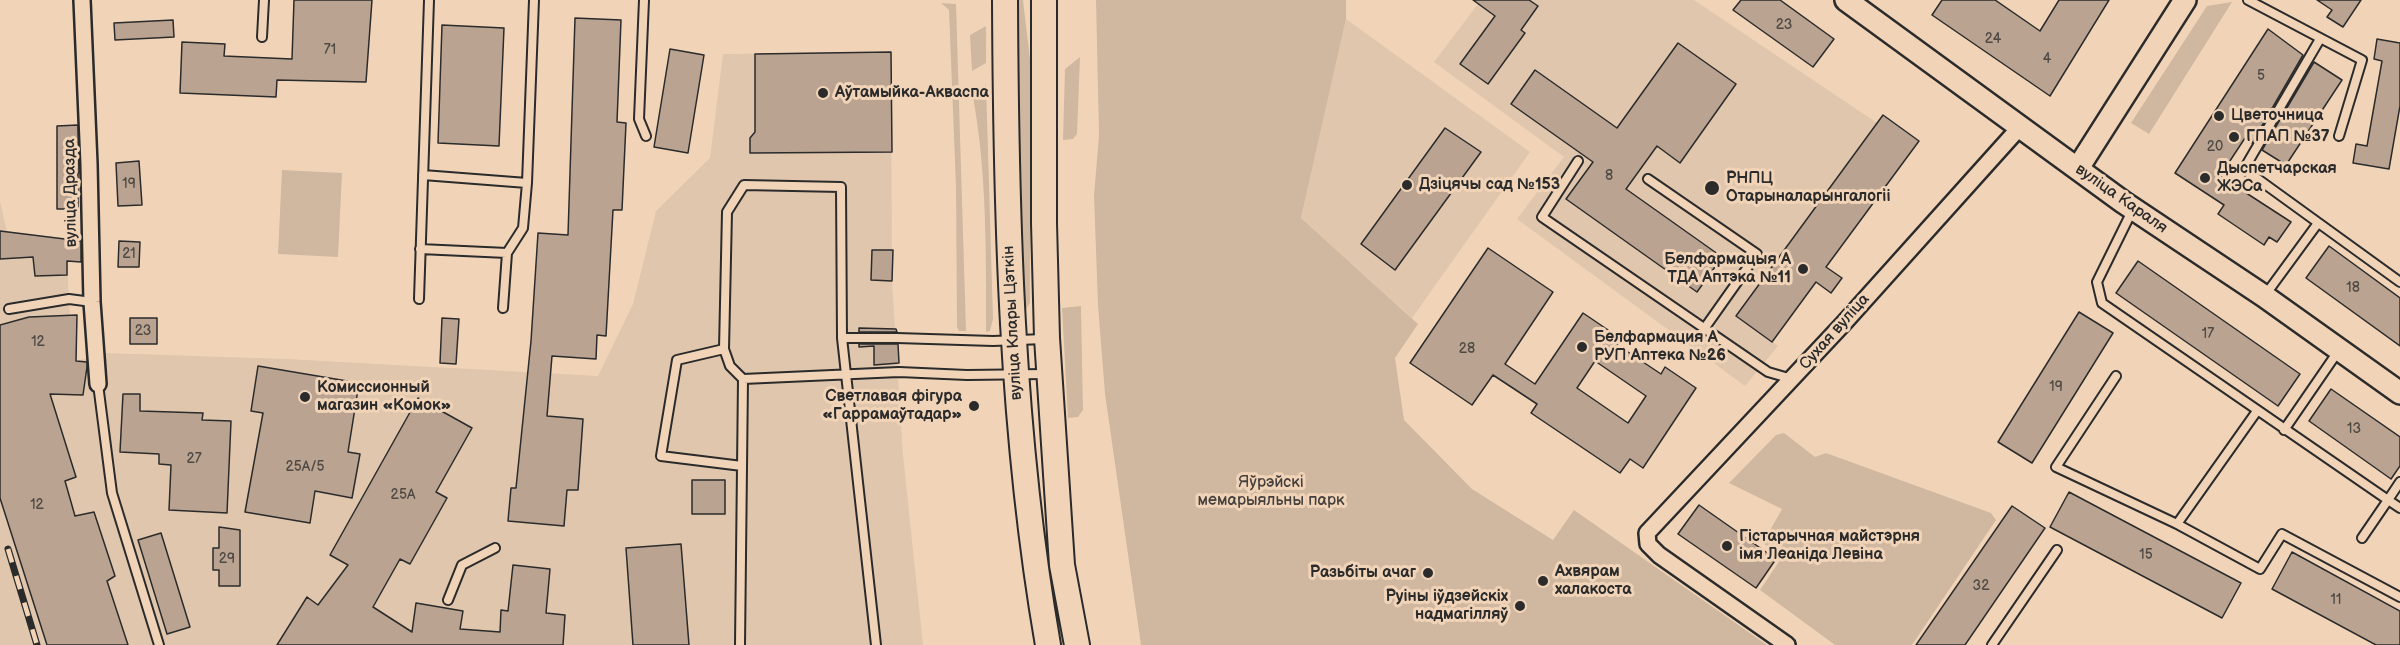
<!DOCTYPE html>
<meta charset="utf-8">
<style>
body{margin:0}
canvas{display:block;background:#f1d4b8}
</style>
<canvas width="2400" height="645"></canvas>
<script>
const ctx = document.querySelector('canvas').getContext('2d');
ctx.lineJoin = 'round';
function fill(path, color) { ctx.fillStyle = color; ctx.fill(path, 'evenodd'); }
function stroke(path, color, width, dash) { ctx.strokeStyle = color; ctx.lineWidth = width; ctx.lineCap = dash ? 'butt' : 'round'; ctx.setLineDash(dash || []); ctx.stroke(path); }
function write(font, color, halo, rows, align = 'center') {
  ctx.font = font + ' "Balsamiq Sans",sans-serif'; ctx.lineWidth = 6; ctx.setLineDash([]); ctx.textBaseline = 'middle'; ctx.strokeStyle = halo; ctx.fillStyle = color; for (const [text, x, y, turn = 0] of rows) {
    ctx.save(); ctx.translate(x, y); ctx.rotate((+turn || 0) * Math.PI / 180); ctx.textAlign = isNaN(turn) ? turn : align; if (halo) ctx.strokeText(text, 0, 0); ctx.fillText(text, 0, 0); ctx.restore();
  }
}
const built = new Path2D(`
 M 1481,0 L 1694,0 L 1877,123 L 1883,115 L 1919,141 L 1826,267 L 1842,278 L 1831,293 L 1816,282 L 1772,341 L 1778,346 L 1745,386 L 1517,219 L 1564,157 L 1434,62 Z
 M 1346,19 L 1530,152 L 1412,318 L 1301,218 Z
 M 891,52 L 892,281 L 903,455 L 923,645 L 0,645 L 0,201 L 7,232 L 84,241 L 83,262 L 67,262 L 70,315 L 77,315 L 77,361 L 105,353 L 287,359 L 598,376 L 633,304 L 656,211 L 710,158 L 723,54 Z`);
const green = new Path2D(`
 M 1018,0 L 1023,0 L 1034,93 L 1030,187 L 1030,303 L 1026,309 L 1023,308 L 1021,292 Z
 M 1096,0 L 1346,0 L 1346,19 L 1301,218 L 1418,324 L 1395,358 L 1404,420 L 1472,489 L 1553,540 L 1574,510 L 1767,645 L 1141,645 L 1105,394 L 1098,305 L 1094,195 L 1099,136 Z
 M 2232,2 L 2149,134 L 2131,123 L 2207,6 Z
 M 941,3 L 956,4 L 966,331 L 959,331 L 957,327 L 956,187 L 949,10 Z
 M 986,26 L 986,63 L 972,71 L 970,35 Z
 M 1080,57 L 1077,134 L 1073,139 L 1063,140 L 1065,69 Z
 M 986,84 L 993,319 L 990,331 L 986,332 C 986,254 987,174 973,97 Z
 M 282,170 L 342,173 L 338,257 L 278,254 Z
 M 1081,306 L 1083,410 L 1078,417 L 1068,418 L 1062,308 Z
 M 1784,433 L 1815,457 L 1826,453 L 1991,513 L 1996,520 L 1912,645 L 1835,645 L 1760,590 L 1782,557 L 1763,543 L 1782,509 L 1729,483 L 1776,435 Z`);
const building = new Path2D(`
 M 294,0 L 372,0 L 366,82 L 277,80 L 276,97 L 180,93 L 182,42 L 225,44 L 224,56 L 292,59 Z
 M 1473,0 L 1529,0 L 1538,6 L 1521,30 L 1525,33 L 1488,84 L 1460,64 L 1495,16 Z
 M 1741,0 L 1780,0 L 1834,39 L 1813,67 L 1733,10 Z
 M 1942,0 L 1995,0 L 2040,31 L 2059,0 L 2109,0 L 2050,96 L 1932,15 Z
 M 2317,0 L 2361,0 L 2343,27 L 2327,17 L 2332,10 Z
 M 575,18 L 621,20 L 617,122 L 626,123 L 622,210 L 613,210 L 606,336 L 597,335 L 596,359 L 552,356 L 547,416 L 583,419 L 578,490 L 567,490 L 564,526 L 508,521 L 511,488 L 516,488 L 531,341 L 538,233 L 568,235 Z
 M 173,20 L 174,37 L 115,40 L 114,23 Z
 M 442,25 L 504,28 L 499,146 L 438,143 Z
 M 2268,29 L 2303,55 L 2252,143 L 2245,138 L 2220,176 L 2291,222 L 2277,242 L 2269,237 L 2264,245 L 2218,214 L 2224,205 L 2175,173 Z
 M 2377,39 L 2400,43 L 2400,106 L 2389,169 L 2353,163 L 2356,144 L 2367,146 L 2382,61 L 2374,59 Z
 M 1678,43 L 1736,84 L 1680,163 L 1657,146 L 1626,189 L 1722,257 L 1697,292 L 1566,199 L 1593,162 L 1511,104 L 1535,70 L 1617,128 Z
 M 670,49 L 704,55 L 688,153 L 654,147 Z
 M 891,52 L 892,152 L 750,153 L 750,138 L 755,132 L 755,54 Z
 M 2314,62 L 2342,80 L 2286,165 L 2262,150 Z
 M 1883,115 L 1919,141 L 1826,267 L 1842,278 L 1831,293 L 1816,282 L 1772,342 L 1736,316 Z
 M 78,125 L 79,173 L 78,173 L 78,209 L 57,209 L 57,126 Z
 M 1445,128 L 1481,152 L 1395,270 L 1361,244 Z
 M 139,161 L 142,205 L 118,206 L 116,163 Z
 M 0,231 L 81,241 L 81,262 L 67,261 L 67,275 L 35,276 L 33,257 L 0,259 Z
 M 119,241 L 140,242 L 139,267 L 118,267 Z
 M 2329,246 L 2400,298 L 2400,346 L 2306,278 Z
 M 1488,248 L 1553,292 L 1505,364 L 1535,384 L 1583,313 L 1614,334 L 1610,340 L 1661,374 L 1665,367 L 1696,388 L 1643,468 L 1630,459 L 1620,473 L 1531,413 L 1537,404 L 1493,375 L 1472,405 L 1410,363 ZM 1595,361 L 1646,396 L 1628,423 L 1577,388 Z
 M 872,250 L 893,250 L 892,281 L 871,280 Z
 M 2138,261 L 2300,374 L 2278,406 L 2116,293 Z
 M 2079,312 L 2113,333 L 2032,463 L 1998,442 Z
 M 77,315 L 76,361 L 87,362 L 87,367 L 83,395 L 50,394 L 76,477 L 65,481 L 75,516 L 94,512 L 115,576 L 107,581 L 128,645 L 47,645 L 0,498 L 0,325 L 29,317 Z
 M 130,318 L 157,318 L 157,344 L 130,344 Z
 M 442,318 L 459,319 L 456,364 L 440,363 Z
 M 859,328 L 896,329 L 897,332 L 859,332 Z
 M 859,344 L 898,344 L 899,363 L 874,365 L 874,346 L 859,347 Z
 M 258,366 L 359,383 L 348,452 L 360,454 L 352,498 L 315,491 L 310,523 L 245,512 L 263,413 L 251,411 Z
 M 2331,389 L 2400,437 L 2400,466 L 2391,479 L 2309,421 Z
 M 123,394 L 140,394 L 140,411 L 203,413 L 202,420 L 231,421 L 227,513 L 169,510 L 171,465 L 159,464 L 159,454 L 120,452 Z
 M 418,398 L 472,428 L 436,492 L 447,498 L 410,564 L 400,559 L 373,607 L 412,632 L 416,603 L 463,611 L 460,629 L 500,632 L 501,610 L 508,611 L 513,565 L 550,569 L 546,613 L 565,615 L 563,645 L 277,645 L 307,597 L 318,605 L 348,565 L 330,555 Z
 M 692,480 L 725,480 L 725,514 L 692,514 Z
 M 2069,492 L 2241,583 L 2222,618 L 2050,527 Z
 M 1699,505 L 1776,559 L 1756,588 L 1678,534 Z
 M 2012,506 L 2045,528 L 1965,645 L 1916,645 Z
 M 219,527 L 240,530 L 240,586 L 219,586 L 219,570 L 213,570 L 213,548 L 219,548 Z
 M 161,533 L 190,627 L 167,634 L 138,540 Z
 M 681,544 L 689,645 L 633,645 L 626,548 Z
 M 2292,552 L 2400,611 L 2400,645 L 2376,645 L 2272,589 Z`);
const service = new Path2D(`
 M 644,0 L 639,119 L 646,136
 M 2248,0 L 2362,60 L 2339,136
 M 262,37 L 264,0
 M 2320,39 L 2244,169 L 2400,282
 M 1578,161 L 1542,217 L 1768,372 L 1792,379
 M 423,175 L 527,183 L 534,0
 M 1648,179 L 1757,254 L 1704,329
 M 2133,209 L 2097,282 L 2102,303 L 2388,500 L 2362,538
 M 420,249 L 507,253
 M 2266,294 L 2318,223
 M 419,299 L 429,0
 M 503,308 L 507,253 L 523,228 L 527,183
 M 9,309 L 69,299 L 92,302
 M 842,338 L 897,338 L 993,341 L 1044,339
 M 724,349 L 677,360 L 661,456 L 742,466
 M 2116,376 L 2056,467 L 2177,524 L 2260,569 L 2282,534 L 2400,597
 M 743,379 L 899,372 L 967,375 L 1045,374
 M 98,384 L 112,493 L 159,645
 M 2284,430 L 2339,350
 M 2400,482 L 2388,500 L 2400,508
 M 2177,524 L 2257,411
 M 448,600 L 462,565 L 495,548
 M 740,645 L 743,379 L 730,366 L 724,349 L 727,212 L 744,185 L 841,187 L 842,338 L 876,645
 M 1992,645 L 2057,550`);
const minor = new Path2D(`
 M 82,0 L 89,164 L 92,302 L 98,384
 M 1787,645 L 1659,555 L 1648,544 L 1647,533 L 1843,324 L 2020,127`);
const secondary = new Path2D(`
 M 1846,0 L 2123,202 L 2264,296 L 2400,393
 M 2078,168 L 2185,0`);
const primary = new Path2D(`
 M 1005,0 C 1006,216 1011,432 1048,645
 M 1044,0 L 1044,223 L 1047,338 L 1062,565 L 1077,645`);
const rail = new Path2D(`
 M 8,549 L 37,645`);
const markers = [
 [823,93,6,"#2b2b2b"],
 [2219,116,6,"#2b2b2b"],
 [2234,137,6,"#2b2b2b"],
 [2205,178,6,"#2b2b2b"],
 [1407,185,6,"#2b2b2b"],
 [1712,188,8,"#2b2b2b"],
 [1803,269,6,"#2b2b2b"],
 [1582,347,6,"#2b2b2b"],
 [305,397,6,"#2b2b2b"],
 [974,406,6,"#2b2b2b"],
 [1727,546,6,"#2b2b2b"],
 [1428,573,6,"#2b2b2b"],
 [1543,581,6,"#2b2b2b"],
 [1520,606,6,"#2b2b2b"]
];
const numberNames = [
 ["23",1784,25],
 ["24",1993,39],
 ["71",330,50],
 ["4",2047,59],
 ["5",2261,76],
 ["20",2215,147],
 ["8",1609,176],
 ["19",129,184],
 ["21",129,254],
 ["18",2353,288],
 ["23",143,331],
 ["17",2208,334],
 ["12",38,342],
 ["28",1467,349],
 ["19",2056,387],
 ["13",2354,429],
 ["27",194,459],
 ["25А/5",305,467],
 ["25А",403,495],
 ["12",37,505],
 ["15",2146,555],
 ["29",227,559],
 ["32",1981,586],
 ["11",2336,600]
];
const poiNames = [
 ["Аўтамыйка-Акваспа",835,93],
 ["Цветочница",2231,116],
 ["ГПАП №37",2246,137],
 ["Дыспетчарская",2217,169],
 ["ЖЭСа",2217,187],
 ["РНПЦ",1726,179],
 ["Отарыналарынгалогіі",1726,197],
 ["Дзіцячы сад №153",1419,185],
 ["Белфармацыя А",1791,260,"right"],
 ["ТДА Аптэка №11",1791,278,"right"],
 ["Белфармация А",1594,338],
 ["РУП Аптека №26",1594,356],
 ["Комиссионный",317,388],
 ["магазин «Комок»",317,406],
 ["Светлавая фігура",962,397,"right"],
 ["«Гаррамаўтадар»",962,415,"right"],
 ["Гістарычная майстэрня",1739,537],
 ["імя Леаніда Левіна",1739,555],
 ["Ахвярам",1555,572],
 ["халакоста",1555,590],
 ["Разьбіты ачаг",1416,573,"right"],
 ["Руіны іўдзейскіх",1508,597,"right"],
 ["надмагілляў",1508,615,"right"]
];
const streetNames = [
 ["вуліца Дразда",71,193,-91],
 ["вуліца Караля",2121,199,35],
 ["вуліца Клары Цэткін",1013,323,-93],
 ["Сухая вуліца",1835,332,-48]
];
const parkNames = [
 ["Яўрэйскі",1271,483],
 ["мемарыяльны парк",1271,501]
];
fill(built, '#e0c6ac');
fill(green, '#d0b8a0');
fill(building, '#baa491');
stroke(building, '#2b2b2b', 1.5);
stroke(service, '#2b2b2b', 12);
stroke(minor, '#2b2b2b', 20);
stroke(secondary, '#2b2b2b', 26);
stroke(primary, '#2b2b2b', 28);
stroke(service, '#f1d4b8', 8);
stroke(minor, '#f1d4b8', 15);
stroke(secondary, '#f1d4b8', 21);
stroke(primary, '#f1d4b8', 24);
stroke(rail, '#2b2b2b', 7);
stroke(rail, '#f1d4b8', 4.5, [14]);
for (const [x, y, r, color] of markers) { const dot = new Path2D(); dot.arc(x, y, r, 0, 2 * Math.PI); ctx.fillStyle = color; ctx.fill(dot); stroke(dot, '#f1d4b8', 2); }
write('14px', '#4f4944', null, numberNames);
write('bold 16px', '#2b2b2b', '#f1d4b8', poiNames, 'left');
write('16px', '#2b2b2b', '#f1d4b8', streetNames);
write('16px', '#44403d', '#f1d4b8', parkNames);
</script>
